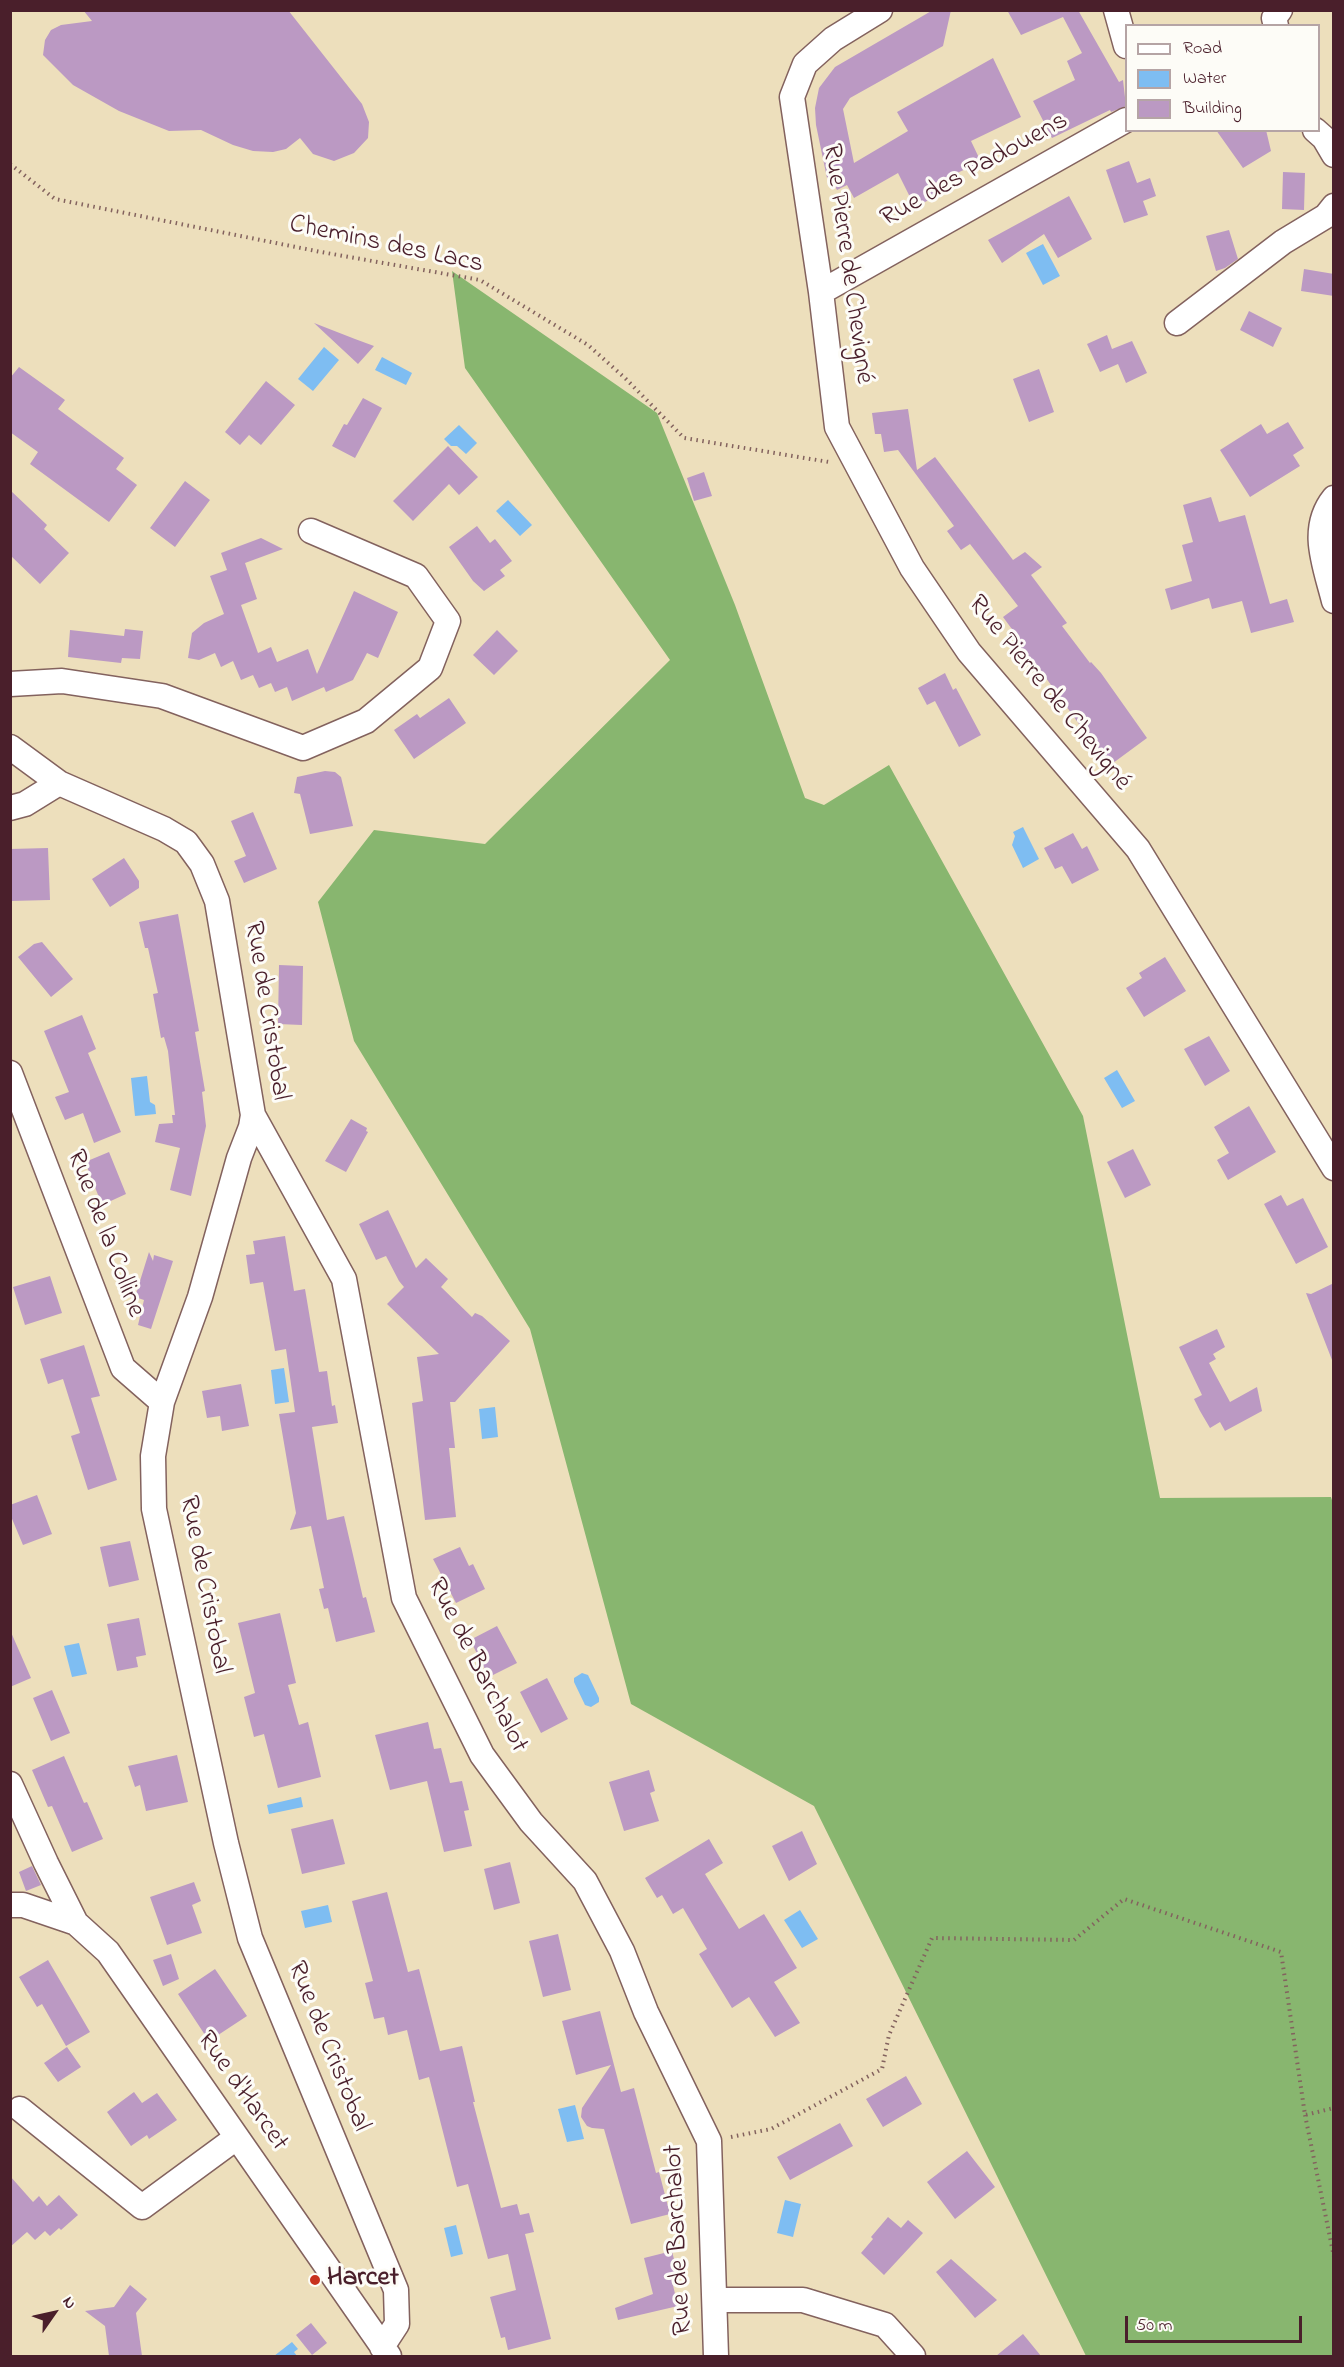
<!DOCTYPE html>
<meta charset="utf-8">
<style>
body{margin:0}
#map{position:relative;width:1344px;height:2367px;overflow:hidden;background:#eddfbc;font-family:"Indie Flower",sans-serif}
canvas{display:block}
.frame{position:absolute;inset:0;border:12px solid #4a1f2b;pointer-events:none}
.legend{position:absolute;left:1125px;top:24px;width:195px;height:108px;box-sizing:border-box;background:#fdfcf7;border:2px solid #b5a4a5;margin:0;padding:8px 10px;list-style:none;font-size:18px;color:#4a1f2b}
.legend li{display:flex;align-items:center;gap:12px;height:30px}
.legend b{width:30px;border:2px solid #b5a4a5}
.north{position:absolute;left:24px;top:2283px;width:60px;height:60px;-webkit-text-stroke:4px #fdfcf7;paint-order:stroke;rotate:56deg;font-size:16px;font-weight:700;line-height:24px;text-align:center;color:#4a1f2b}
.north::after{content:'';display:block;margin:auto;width:21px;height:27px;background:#4a1f2b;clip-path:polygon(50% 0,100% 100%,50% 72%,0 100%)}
.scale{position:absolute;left:1125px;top:2316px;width:177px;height:27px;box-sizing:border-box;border:3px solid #4a1f2b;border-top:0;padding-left:8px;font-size:18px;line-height:21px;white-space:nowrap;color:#4a1f2b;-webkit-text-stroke:4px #fdfcf7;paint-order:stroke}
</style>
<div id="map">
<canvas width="1344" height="2367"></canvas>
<div class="frame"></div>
<ul class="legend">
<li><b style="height:8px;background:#fff"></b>Road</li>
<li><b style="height:16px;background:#7ebdf2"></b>Water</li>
<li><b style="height:16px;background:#bb99c3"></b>Building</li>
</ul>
<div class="north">N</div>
<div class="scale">50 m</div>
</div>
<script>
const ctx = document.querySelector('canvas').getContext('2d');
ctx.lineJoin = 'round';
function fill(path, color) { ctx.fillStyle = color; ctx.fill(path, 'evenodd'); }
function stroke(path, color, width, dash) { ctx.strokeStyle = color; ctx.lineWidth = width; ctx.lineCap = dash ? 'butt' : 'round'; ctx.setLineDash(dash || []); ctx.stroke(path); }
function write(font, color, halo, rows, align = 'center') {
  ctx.font = font + ' "Indie Flower",sans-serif'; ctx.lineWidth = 6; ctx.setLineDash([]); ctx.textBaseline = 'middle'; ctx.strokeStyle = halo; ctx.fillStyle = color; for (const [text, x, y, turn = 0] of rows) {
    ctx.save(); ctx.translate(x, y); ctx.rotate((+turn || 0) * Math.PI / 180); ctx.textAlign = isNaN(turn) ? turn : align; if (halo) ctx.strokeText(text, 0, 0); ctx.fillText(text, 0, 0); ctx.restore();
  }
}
const forest = new Path2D(`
 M 452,271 L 657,413 L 735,605 L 805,798 L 824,805 L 889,765 L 1083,1116 L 1160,1498 L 1331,1497 L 1334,1507 L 1333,2356 L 1086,2356 L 814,1806 L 631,1704 L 530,1329 L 354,1041 L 318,902 L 374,830 L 485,844 L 670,660 L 465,368 Z`);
const water = new Path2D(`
 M 1043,244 L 1060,276 L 1043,285 L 1026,253 Z
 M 324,347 L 339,360 L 313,391 L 298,379 Z
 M 382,357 L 412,373 L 406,385 L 375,370 Z
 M 459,425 L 477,443 L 466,454 L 457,446 L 451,446 L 444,439 Z
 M 508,500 L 532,525 L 520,536 L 496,511 Z
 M 1023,827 L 1039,859 L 1023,868 L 1012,845 L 1015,836 L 1013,832 Z
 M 1117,1070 L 1135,1101 L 1122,1108 L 1104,1078 Z
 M 147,1076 L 150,1102 L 155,1105 L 156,1114 L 135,1116 L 131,1078 Z
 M 284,1368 L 289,1402 L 275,1404 L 271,1370 Z
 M 495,1407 L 498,1437 L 482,1439 L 479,1409 Z
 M 79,1643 L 87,1674 L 72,1677 L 64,1646 Z
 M 582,1673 L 588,1675 L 599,1698 L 599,1702 L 591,1707 L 585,1705 L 574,1682 L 574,1678 Z
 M 301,1797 L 303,1807 L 269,1814 L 267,1805 Z
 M 328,1905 L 332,1922 L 305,1928 L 301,1911 Z
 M 800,1910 L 818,1939 L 802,1948 L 784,1920 Z
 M 575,2105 L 584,2139 L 567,2142 L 558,2109 Z
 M 785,2200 L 801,2204 L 793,2237 L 777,2233 Z
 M 456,2225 L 463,2254 L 451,2257 L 444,2228 Z
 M 292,2342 L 298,2349 L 294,2352 L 297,2356 L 274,2356 Z`);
const building = new Path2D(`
 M 83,10 L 288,10 L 362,104 L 369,122 L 368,138 L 354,153 L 334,161 L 313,154 L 300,138 L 286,149 L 273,152 L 253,151 L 233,145 L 201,130 L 169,131 L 119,111 L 73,85 L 43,55 L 45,40 L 51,30 L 61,25 L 92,21 Z
 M 933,10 L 951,10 L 943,46 L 850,98 L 843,109 L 854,163 L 908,131 L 897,112 L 993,58 L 1021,117 L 971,141 L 981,162 L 931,185 L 937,196 L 915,207 L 898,173 L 854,198 L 847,185 L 837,190 L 830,176 L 827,178 L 816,125 L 815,108 L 819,88 L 835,67 Z
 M 1007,10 L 1078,10 L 1119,82 L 1123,80 L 1126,106 L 1111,112 L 1110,110 L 1052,138 L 1033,101 L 1075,80 L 1067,61 L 1082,53 L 1063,17 L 1021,35 Z
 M 1216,130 L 1266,130 L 1271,151 L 1243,168 Z
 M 1129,161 L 1137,183 L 1150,178 L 1156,196 L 1143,201 L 1148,215 L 1124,223 L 1106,170 Z
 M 1283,172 L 1305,173 L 1304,210 L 1282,209 Z
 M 1069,196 L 1092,239 L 1058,258 L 1044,234 L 1002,263 L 988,240 Z
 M 1229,230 L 1238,259 L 1225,268 L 1216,271 L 1206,236 Z
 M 1304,269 L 1334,274 L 1334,296 L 1301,291 Z
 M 1249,311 L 1282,328 L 1273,347 L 1240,330 Z
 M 314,323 L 355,339 L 374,346 L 358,364 Z
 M 1107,335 L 1112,349 L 1132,341 L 1147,373 L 1126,383 L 1118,364 L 1100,372 L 1087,344 Z
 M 19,367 L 65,400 L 58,409 L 124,458 L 116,469 L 137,485 L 109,522 L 30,464 L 38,452 L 10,432 L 10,378 Z
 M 1039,369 L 1054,412 L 1029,422 L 1013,379 Z
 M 266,381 L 295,405 L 261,445 L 249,435 L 240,445 L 225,432 Z
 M 363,398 L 382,408 L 355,458 L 332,446 L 344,424 L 347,425 Z
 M 908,409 L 917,470 L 935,457 L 1013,560 L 1025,552 L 1042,567 L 1031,575 L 1067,623 L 1062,626 L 1090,663 L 1091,662 L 1101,673 L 1147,738 L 1109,766 L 1041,671 L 1036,675 L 1014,645 L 1020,640 L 1003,617 L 1018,606 L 970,544 L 961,550 L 947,531 L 954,526 L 898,450 L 884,452 L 881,434 L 875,434 L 872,413 Z
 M 1288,422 L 1304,448 L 1293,455 L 1300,466 L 1250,497 L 1220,450 L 1261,424 L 1267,434 Z
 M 448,446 L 478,477 L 459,495 L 449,484 L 413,521 L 393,501 Z
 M 704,472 L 712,496 L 694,501 L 687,478 Z
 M 185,481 L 210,500 L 175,547 L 150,528 Z
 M 10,490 L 47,525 L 44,529 L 69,553 L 40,584 L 10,555 Z
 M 1211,497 L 1219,522 L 1245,515 L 1270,604 L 1287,599 L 1294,622 L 1251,633 L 1242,601 L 1212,609 L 1209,598 L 1171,610 L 1165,589 L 1192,581 L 1182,545 L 1193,542 L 1183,505 Z
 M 477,526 L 490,543 L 495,539 L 512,561 L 500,570 L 505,576 L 484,591 L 473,581 L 449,547 Z
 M 261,538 L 283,549 L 245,563 L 257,599 L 241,605 L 258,653 L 271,647 L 277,662 L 308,649 L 317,674 L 354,591 L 398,612 L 378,658 L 367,653 L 353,680 L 326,692 L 324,687 L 292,701 L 287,687 L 275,692 L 271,683 L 259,688 L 253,675 L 241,680 L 233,661 L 221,667 L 215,653 L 199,660 L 188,658 L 192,633 L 204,623 L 224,614 L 210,576 L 227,570 L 221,553 Z
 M 125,629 L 143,631 L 140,659 L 122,658 L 121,663 L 68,657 L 70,630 L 124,636 Z
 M 497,630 L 518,651 L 494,675 L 473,655 Z
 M 945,673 L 953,690 L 956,688 L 981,735 L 959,747 L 935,701 L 927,705 L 918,688 Z
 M 449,698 L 466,723 L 414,759 L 394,730 L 417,714 L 420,718 Z
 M 325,771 L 335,772 L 341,777 L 353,826 L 310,834 L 300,794 L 294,793 L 297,777 Z
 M 253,812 L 277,869 L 244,883 L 234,861 L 246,856 L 231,821 Z
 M 1073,833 L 1082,849 L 1087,846 L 1099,870 L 1072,884 L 1062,866 L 1055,869 L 1044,848 Z
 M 48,848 L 50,900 L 10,901 L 10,849 Z
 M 124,858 L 139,881 L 139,888 L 110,907 L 92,879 Z
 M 178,914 L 199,1031 L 195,1032 L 205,1091 L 202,1092 L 206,1126 L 191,1196 L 170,1190 L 180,1148 L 155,1142 L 159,1124 L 173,1123 L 172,1115 L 175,1115 L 168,1051 L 164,1037 L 161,1038 L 153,994 L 158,993 L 148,948 L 145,948 L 139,922 Z
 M 42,942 L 73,979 L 51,997 L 18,957 L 34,944 Z
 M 1165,957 L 1186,991 L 1144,1017 L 1126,988 L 1142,978 L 1139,973 Z
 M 279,965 L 303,966 L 302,1025 L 278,1024 Z
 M 82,1015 L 96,1049 L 88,1053 L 121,1132 L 94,1143 L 83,1113 L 65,1120 L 55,1097 L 69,1092 L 44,1031 Z
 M 1209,1036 L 1230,1071 L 1205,1086 L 1184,1049 Z
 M 1249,1106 L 1276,1152 L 1228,1180 L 1217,1160 L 1229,1153 L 1214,1127 Z
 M 351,1119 L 367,1128 L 366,1131 L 368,1132 L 346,1172 L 325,1161 Z
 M 1133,1149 L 1151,1185 L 1125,1198 L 1107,1162 Z
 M 109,1152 L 126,1194 L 102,1205 L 85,1162 Z
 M 1281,1195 L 1287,1206 L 1303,1198 L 1328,1247 L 1296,1264 L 1264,1204 Z
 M 388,1210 L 416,1268 L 426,1258 L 448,1279 L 441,1287 L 472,1317 L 475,1313 L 482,1316 L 510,1341 L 455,1402 L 450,1402 L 455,1448 L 449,1448 L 456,1517 L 425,1520 L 412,1403 L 423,1401 L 417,1357 L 439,1354 L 387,1304 L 404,1287 L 399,1281 L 386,1256 L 376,1260 L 359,1224 Z
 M 285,1236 L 294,1291 L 305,1289 L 319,1372 L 327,1371 L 332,1406 L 335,1405 L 338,1423 L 312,1427 L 327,1520 L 344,1516 L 363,1598 L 366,1597 L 375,1632 L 336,1642 L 328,1608 L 324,1609 L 319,1589 L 324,1588 L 311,1526 L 290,1530 L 296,1513 L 279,1414 L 295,1412 L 286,1349 L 275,1351 L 263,1282 L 250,1284 L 246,1255 L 255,1254 L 253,1241 Z
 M 149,1252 L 153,1261 L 154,1255 L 173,1261 L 151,1329 L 138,1325 L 144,1300 L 135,1297 Z
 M 50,1276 L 62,1313 L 25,1325 L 13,1287 Z
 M 1334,1283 L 1334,1359 L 1332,1360 L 1306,1293 L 1311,1294 Z
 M 1217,1329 L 1225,1347 L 1213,1354 L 1216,1359 L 1209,1363 L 1230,1402 L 1257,1387 L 1262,1411 L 1225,1431 L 1220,1422 L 1210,1428 L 1200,1411 L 1194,1399 L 1202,1395 L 1179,1347 Z
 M 84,1345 L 100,1396 L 91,1398 L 117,1480 L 88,1490 L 71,1436 L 80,1433 L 63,1379 L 48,1384 L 40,1359 Z
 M 241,1384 L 249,1426 L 222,1431 L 220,1416 L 207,1418 L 202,1391 Z
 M 37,1495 L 52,1534 L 23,1545 L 10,1514 L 10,1505 Z
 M 130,1541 L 139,1580 L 109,1587 L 100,1547 Z
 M 460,1547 L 469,1566 L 473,1564 L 485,1589 L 456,1603 L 433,1559 Z
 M 280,1613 L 296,1683 L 288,1685 L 299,1725 L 308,1722 L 321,1777 L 278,1788 L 264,1734 L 254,1737 L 244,1697 L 255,1693 L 238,1623 Z
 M 139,1618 L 146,1655 L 136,1657 L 138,1667 L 117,1671 L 107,1624 Z
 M 497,1626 L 517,1663 L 489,1677 L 470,1640 Z
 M 10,1630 L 31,1678 L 10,1687 Z
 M 547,1678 L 568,1719 L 541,1733 L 520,1692 Z
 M 52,1690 L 70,1733 L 51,1741 L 33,1698 Z
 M 428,1722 L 434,1749 L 441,1748 L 450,1783 L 462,1781 L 469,1810 L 464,1811 L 472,1846 L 444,1852 L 427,1781 L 390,1790 L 375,1735 Z
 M 177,1755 L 188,1802 L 146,1811 L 140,1785 L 135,1787 L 128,1766 Z
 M 64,1756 L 84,1803 L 87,1802 L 103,1839 L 72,1852 L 52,1806 L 48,1807 L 32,1770 Z
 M 649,1770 L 655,1791 L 650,1793 L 659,1821 L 624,1831 L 609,1782 Z
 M 333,1819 L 345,1864 L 302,1874 L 291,1829 Z
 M 802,1831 L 817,1864 L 789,1881 L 772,1846 Z
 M 709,1839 L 723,1863 L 705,1874 L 739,1929 L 764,1914 L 797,1968 L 774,1982 L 800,2023 L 775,2037 L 749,1997 L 732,2008 L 699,1954 L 707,1949 L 683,1908 L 673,1914 L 662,1895 L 657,1898 L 645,1878 Z
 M 510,1862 L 520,1903 L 494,1910 L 484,1869 Z
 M 32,1866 L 41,1885 L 26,1891 L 19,1872 Z
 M 194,1882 L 201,1901 L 192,1905 L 202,1933 L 167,1945 L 150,1897 Z
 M 387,1892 L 408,1972 L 419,1969 L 440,2051 L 462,2046 L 475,2102 L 473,2102 L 501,2208 L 517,2204 L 520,2215 L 529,2213 L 534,2232 L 525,2234 L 551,2339 L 508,2350 L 505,2337 L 501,2338 L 490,2297 L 516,2290 L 508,2254 L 488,2259 L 468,2184 L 457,2187 L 429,2077 L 419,2080 L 407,2030 L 388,2035 L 384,2017 L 374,2019 L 365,1983 L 373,1981 L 352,1901 Z
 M 558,1934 L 571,1990 L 543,1997 L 529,1941 Z
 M 171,1954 L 179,1979 L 163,1986 L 153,1960 Z
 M 48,1960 L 90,2032 L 66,2046 L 42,2004 L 37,2007 L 19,1977 Z
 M 215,1969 L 247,2016 L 209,2041 L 178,1994 Z
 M 600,2011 L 621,2092 L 634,2088 L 656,2173 L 659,2172 L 670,2214 L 631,2224 L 604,2129 L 592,2128 L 587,2126 L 581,2117 L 582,2108 L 611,2065 L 576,2075 L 562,2021 Z
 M 67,2047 L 81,2067 L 58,2082 L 44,2063 Z
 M 906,2076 L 922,2104 L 883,2127 L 866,2099 Z
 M 134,2092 L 142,2103 L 157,2093 L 177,2120 L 149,2139 L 147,2135 L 131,2146 L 107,2112 Z
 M 840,2123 L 853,2146 L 790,2180 L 777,2157 Z
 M 967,2151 L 995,2187 L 955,2219 L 927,2182 Z
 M 10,2176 L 33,2202 L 39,2196 L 47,2206 L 59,2195 L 78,2215 L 61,2230 L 59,2228 L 50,2236 L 45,2231 L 35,2240 L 27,2232 L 10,2247 Z
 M 888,2217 L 901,2228 L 908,2220 L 923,2233 L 884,2275 L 861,2253 L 873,2239 L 871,2237 Z
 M 672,2251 L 677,2272 L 670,2273 L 678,2306 L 618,2320 L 615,2308 L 653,2294 L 644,2258 Z
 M 951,2259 L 997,2300 L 975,2318 L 936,2272 Z
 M 130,2285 L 147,2299 L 136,2313 L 142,2356 L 109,2356 L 105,2326 L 85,2311 L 114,2307 Z
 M 311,2323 L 327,2343 L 312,2355 L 296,2335 Z
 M 1023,2334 L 1041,2356 L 996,2356 Z`);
const path = new Path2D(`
 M 10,164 L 55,199 L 321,252 L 480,280 L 588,345 L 625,378 L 684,438 L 829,462
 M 1305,2115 L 1334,2257
 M 731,2137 L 771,2129 L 882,2069 L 889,2035 L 932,1938 L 1074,1940 L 1124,1899 L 1281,1952 L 1305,2115 L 1334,2108`);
const street = new Path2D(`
 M 880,10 L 833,39 L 805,64 L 792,97 L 821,292 L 837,427 L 912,568 L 969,652 L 1138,849 L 1334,1168
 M 1116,10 L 1126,46
 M 1276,26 L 1274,18 L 1280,10
 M 1315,130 L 1324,138 L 1334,155
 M 821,292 L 1126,120
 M 1177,323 L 1283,242 L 1326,216 L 1334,206
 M 1334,498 C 1309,529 1325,565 1334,601
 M 10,684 L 62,681 L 162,696 L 303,748 L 366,721 L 430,668 L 448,621 L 416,576 L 311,531
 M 10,747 L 59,783 L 164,829 L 186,842 L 202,864 L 217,901 L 253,1115 L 251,1127 L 239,1158 L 200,1297 L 162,1402 L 153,1456 L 154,1509 L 226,1843 L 250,1938 L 396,2290 L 397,2324 L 382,2347
 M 10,808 L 25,804 L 59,783
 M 10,1073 L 123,1368 L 162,1402
 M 253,1115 L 344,1279 L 404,1598 L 482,1755 L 531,1822 L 585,1881 L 622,1951 L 646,2012 L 709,2141 L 716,2356
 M 10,1784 L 46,1863 L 76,1923
 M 10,1905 L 23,1905 L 76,1923 L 108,1952 L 389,2356
 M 20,2109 L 142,2207 L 236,2138
 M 715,2300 L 803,2300 L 885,2325 L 913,2356`);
const markers = [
 [315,2280,6,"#c8321e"]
];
const streetNames = [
 ["Rue des Padouens",975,171,-29],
 ["Chemins des Lacs",386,246,12],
 ["Rue Pierre de Chevigné",846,264,82],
 ["Rue Pierre de Chevigné",1048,694,51],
 ["Rue de Cristobal",265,1011,81],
 ["Rue de la Colline",104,1234,69],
 ["Rue de Cristobal",203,1585,79],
 ["Rue de Barchalot",476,1666,63],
 ["Rue de Cristobal",327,2047,68],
 ["Rue d'Harcet",241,2092,55],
 ["Rue de Barchalot",680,2240,-93]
];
const poiNames = [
 ["Harcet",327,2280]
];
fill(forest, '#88b66f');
fill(water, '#7ebdf2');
fill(building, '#bb99c3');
stroke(street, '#83625e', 27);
stroke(path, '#83625e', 4, [1.5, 4.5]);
stroke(street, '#fff', 24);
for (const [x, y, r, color] of markers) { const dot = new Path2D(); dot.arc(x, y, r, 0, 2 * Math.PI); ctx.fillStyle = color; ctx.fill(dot); stroke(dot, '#fdfcf7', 2); }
write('27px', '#4a1f2b', '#fdfcf7', streetNames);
write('bold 27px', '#4a1f2b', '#fdfcf7', poiNames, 'left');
</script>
